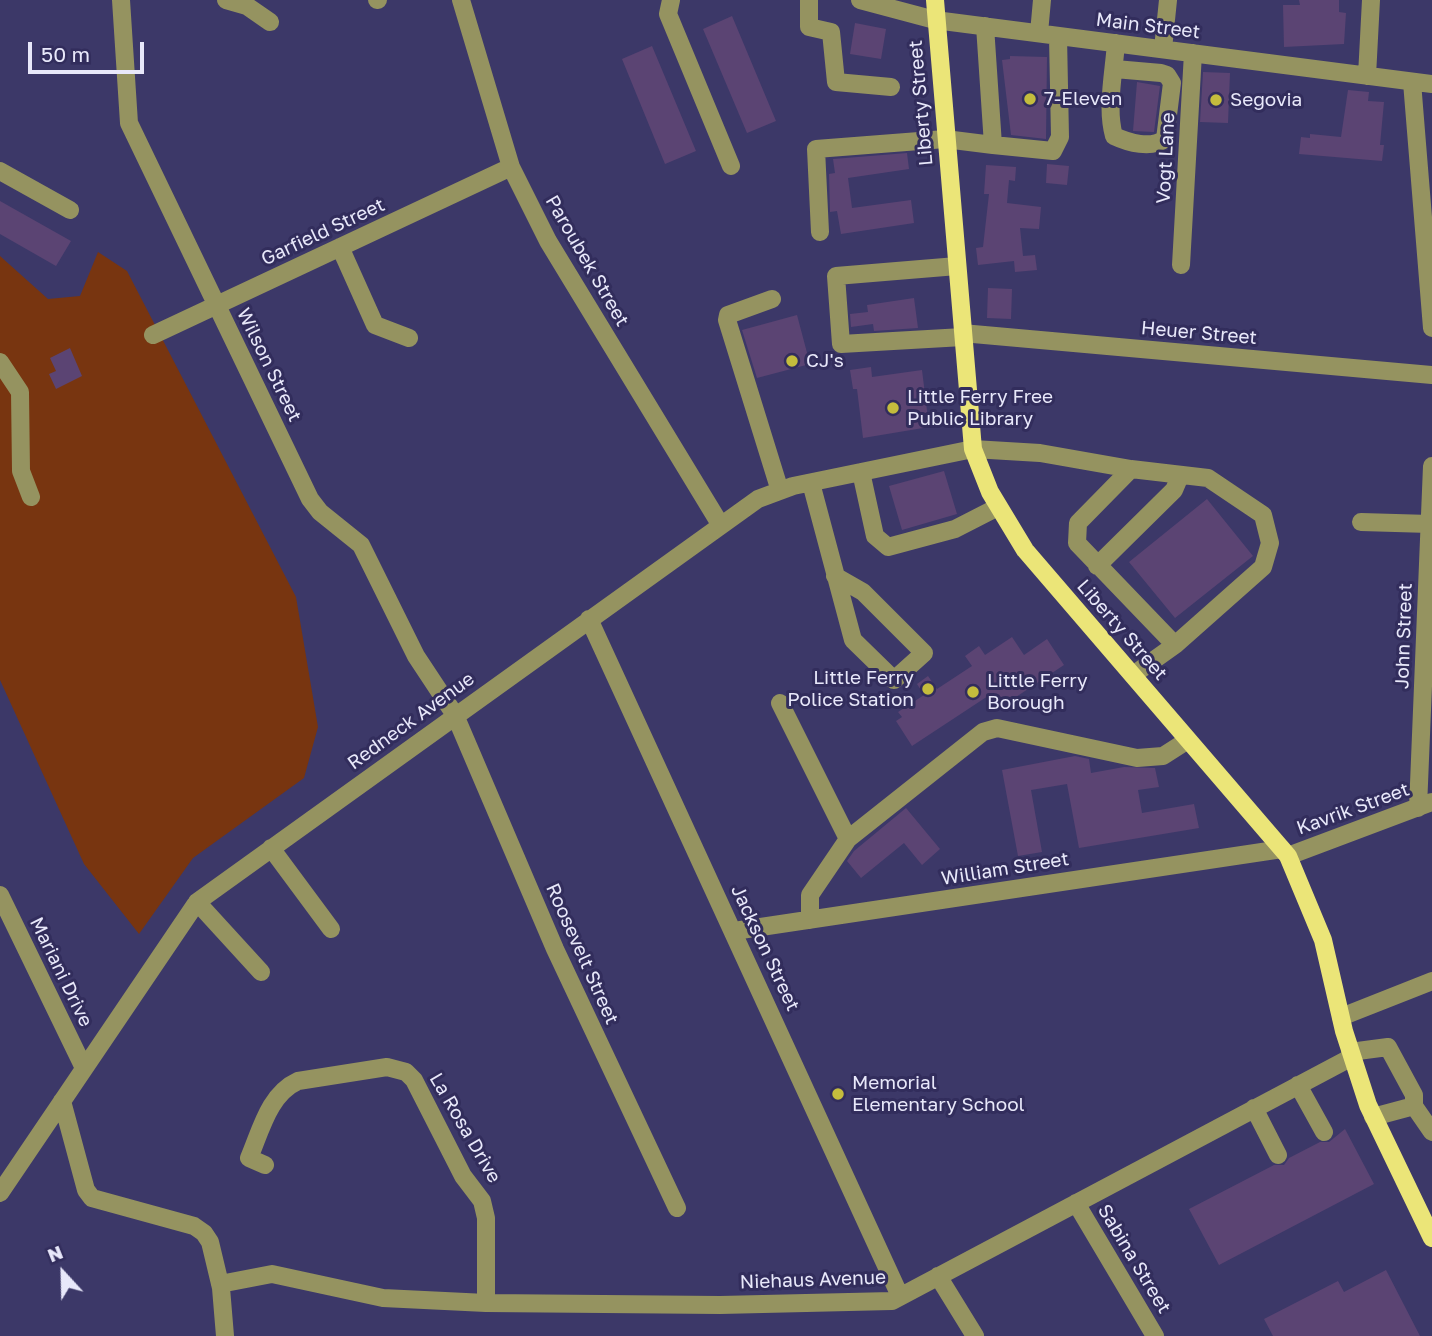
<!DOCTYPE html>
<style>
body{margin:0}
#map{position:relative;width:1432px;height:1336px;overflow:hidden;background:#3c3868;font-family:"Golos Text",sans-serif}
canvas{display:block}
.north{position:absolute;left:28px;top:1238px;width:70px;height:70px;-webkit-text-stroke:5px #322d5c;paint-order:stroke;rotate:338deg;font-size:19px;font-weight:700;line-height:28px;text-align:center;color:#e8e8fa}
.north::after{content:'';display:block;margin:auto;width:24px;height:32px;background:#e8e8fa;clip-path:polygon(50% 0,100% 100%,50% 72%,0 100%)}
.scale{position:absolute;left:28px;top:42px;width:116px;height:32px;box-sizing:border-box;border:4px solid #e8e8fa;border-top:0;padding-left:9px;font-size:21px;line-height:24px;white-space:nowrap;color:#e8e8fa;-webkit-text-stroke:5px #322d5c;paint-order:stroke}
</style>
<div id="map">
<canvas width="1432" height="1336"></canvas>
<div class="north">N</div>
<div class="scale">50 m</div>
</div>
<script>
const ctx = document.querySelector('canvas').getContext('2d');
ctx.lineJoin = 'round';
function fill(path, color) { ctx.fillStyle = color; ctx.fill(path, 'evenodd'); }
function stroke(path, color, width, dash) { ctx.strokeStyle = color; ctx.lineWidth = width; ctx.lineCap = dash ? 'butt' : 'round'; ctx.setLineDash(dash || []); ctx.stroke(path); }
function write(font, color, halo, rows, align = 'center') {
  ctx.font = font + ' "Golos Text",sans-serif'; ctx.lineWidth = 6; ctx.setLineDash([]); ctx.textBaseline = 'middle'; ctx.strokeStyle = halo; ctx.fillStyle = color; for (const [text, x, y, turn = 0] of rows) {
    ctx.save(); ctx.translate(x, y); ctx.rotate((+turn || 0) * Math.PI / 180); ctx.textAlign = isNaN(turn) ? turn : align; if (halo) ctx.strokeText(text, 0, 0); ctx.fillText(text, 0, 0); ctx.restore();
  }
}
const green = new Path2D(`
 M 98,252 L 127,271 L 296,597 L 318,727 L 304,778 L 193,858 L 139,934 L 84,864 L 0,680 L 0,256 L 48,299 L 80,296 Z`);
const building = new Path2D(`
 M 1299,0 L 1339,0 L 1339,12 L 1346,13 L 1344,44 L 1284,47 L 1283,5 L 1300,5 Z
 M 732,16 L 776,121 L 747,133 L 703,29 Z
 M 855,23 L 886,29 L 881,59 L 850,54 Z
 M 652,46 L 696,151 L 665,164 L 622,59 Z
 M 1010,56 L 1047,57 L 1046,139 L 1011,135 L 1002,60 L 1010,59 Z
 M 1203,72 L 1230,73 L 1228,123 L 1200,122 Z
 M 1137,82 L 1160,86 L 1154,132 L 1133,131 Z
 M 1348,90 L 1369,92 L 1368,101 L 1384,102 L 1380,145 L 1384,145 L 1382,161 L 1299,154 L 1301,137 L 1310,138 L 1310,134 L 1341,137 Z
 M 907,153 L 909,169 L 848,178 L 852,208 L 911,200 L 914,223 L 841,234 L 837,211 L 830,212 L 829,174 L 835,173 L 833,159 Z
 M 1047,164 L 1069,166 L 1067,185 L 1046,183 Z
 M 986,165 L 1016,167 L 1015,181 L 1009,180 L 1007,203 L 1041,207 L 1039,229 L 1020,228 L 1023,256 L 1035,255 L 1037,270 L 1015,272 L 1014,261 L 978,265 L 976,248 L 983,247 L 989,194 L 984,194 Z
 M 0,201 L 71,241 L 56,266 L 0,234 Z
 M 988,288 L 1012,289 L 1011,319 L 987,318 Z
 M 914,298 L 918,328 L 874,331 L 873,324 L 851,327 L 850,314 L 868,312 L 867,305 Z
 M 797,315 L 810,364 L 757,378 L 742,330 Z
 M 70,348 L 82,376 L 56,389 L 49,374 L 56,371 L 50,358 Z
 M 871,367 L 872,377 L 922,370 L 929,427 L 863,438 L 857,389 L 853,389 L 850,370 Z
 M 944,471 L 957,514 L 902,530 L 889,486 Z
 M 1207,499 L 1253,556 L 1175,618 L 1129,562 Z
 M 1012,637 L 1024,655 L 1047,639 L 1064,665 L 1004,705 L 1002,701 L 995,706 L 988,696 L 912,746 L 896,721 L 902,717 L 898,712 L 924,695 L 917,684 L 928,676 L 937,689 L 972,666 L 965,656 L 979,646 L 985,655 Z
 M 1075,756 L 1089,759 L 1091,773 L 1124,767 L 1155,768 L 1159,787 L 1138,790 L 1142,813 L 1194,804 L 1199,828 L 1079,848 L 1067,784 L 1031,790 L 1042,852 L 1018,856 L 1002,770 Z
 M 906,808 L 940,849 L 922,865 L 904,843 L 861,878 L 847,861 L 854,851 Z
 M 1345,1129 L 1374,1184 L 1219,1265 L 1189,1209 L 1274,1165 L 1284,1165 L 1289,1158 L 1320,1142 L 1329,1142 Z
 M 1386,1270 L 1420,1336 L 1273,1336 L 1264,1319 L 1338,1281 L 1344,1292 Z`);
const minor = new Path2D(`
 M 121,0 L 129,123 L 310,499 L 320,512 L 361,545 L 416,656 L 455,715 L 555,949 L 677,1208
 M 226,0 L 247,6 L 270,22
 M 377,0 L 378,0
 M 461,0 L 511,167 L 548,241 L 720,524
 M 671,0 L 668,14 L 731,166
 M 809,0 L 809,27 L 831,32 L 836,82 L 891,87
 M 860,0 L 935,20 L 1432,84
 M 1039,33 L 1042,0
 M 1163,49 L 1168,0
 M 1115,69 L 1161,73 L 1167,75 L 1172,83 L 1165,139 C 1151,149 1129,143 1114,136 C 1106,108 1114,72 1116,43
 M 1367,76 L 1371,0
 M 1412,82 L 1432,328
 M 993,145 L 1053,151 L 1060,137 L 1058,36
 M 0,171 L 70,210
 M 820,232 L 816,149 L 945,139 L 993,145 L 985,26
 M 340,247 L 375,325 L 409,338
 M 1181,265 L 1193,53
 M 957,266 L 836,276 L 841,344 L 963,337
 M 772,299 L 728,315 L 727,320 L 780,491
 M 962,333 L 1432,375
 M 153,335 L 511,167
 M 0,362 L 20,392 L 21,471 L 31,497
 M 1131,469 L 1078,523 L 1077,543 L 1175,645
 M 861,472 L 875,536 L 888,547 L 955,529 L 998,507
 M 811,483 L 853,640 L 894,680 L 924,653 L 863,592 L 835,576
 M 1361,522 L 1430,524
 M 1097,566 L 1174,490 L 1180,476
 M 589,619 L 900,1296
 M 780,703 L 848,839 L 810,895 L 810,920
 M 1418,808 L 1432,466
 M 848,839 L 983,732 L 997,728 L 1137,758 L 1163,756 L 1188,740
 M 271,848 L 331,929
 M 1288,856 L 1432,802
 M 0,895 L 84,1068
 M 197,902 L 261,972
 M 734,931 L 1282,849
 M 1341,1017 L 1432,981
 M 1350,1052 L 1388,1047 L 1414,1095 L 1414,1106 L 1432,1132
 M 1298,1085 L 1324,1132
 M 62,1101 L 86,1190 L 92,1198 L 194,1226 L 204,1233 L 210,1242 L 221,1288 L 225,1336
 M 1254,1108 L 1278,1155
 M 1373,1117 L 1414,1106
 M 265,1165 L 249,1158 C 261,1130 269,1094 298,1081 L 387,1067 L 406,1072 L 414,1080 L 463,1176 L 482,1201 L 486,1218 L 486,1303
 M 0,1193 L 197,902 L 758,499 L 793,486 L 973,449 L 1040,453 L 1131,469 L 1208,478 L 1263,515 L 1270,543 L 1263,567 L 1175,645 L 1133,675
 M 1076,1203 L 1155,1336
 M 938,1276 L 975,1336
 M 220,1284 L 272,1274 L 383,1298 L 486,1303 L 720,1305 L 892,1301 L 1352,1057`);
const major = new Path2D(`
 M 935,0 L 973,449 L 990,492 L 1025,550 L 1288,856 L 1323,940 L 1344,1031 L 1368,1105 L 1432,1238`);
const markers = [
 [1030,99,7,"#c4bc3d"],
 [1216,100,7,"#c4bc3d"],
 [792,361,7,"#c4bc3d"],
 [893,408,7,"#c4bc3d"],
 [928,689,7,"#c4bc3d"],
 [973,692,7,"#c4bc3d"],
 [838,1094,7,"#c4bc3d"]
];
const streetNames = [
 ["Main Street",1148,26,7],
 ["Liberty Street",921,103,-95],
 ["Vogt Lane",1166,158,-87],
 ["Garfield Street",323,232,-25],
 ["Paroubek Street",587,261,60],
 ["Heuer Street",1199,333,5],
 ["Wilson Street",269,365,64],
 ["Liberty Street",1122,630,49],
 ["John Street",1404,636,-88],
 ["Redneck Avenue",411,721,-36],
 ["Kavrik Street",1353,809,-20],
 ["William Street",1005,869,-9],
 ["Jackson Street",765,948,65],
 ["Roosevelt Street",582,954,66],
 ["Mariani Drive",61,972,64],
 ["La Rosa Drive",465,1128,60],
 ["Sabina Street",1134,1259,59],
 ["Niehaus Avenue",813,1280,-2]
];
const poiNames = [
 ["7-Eleven",1044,99],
 ["Segovia",1230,100],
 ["CJ's",806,361],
 ["Little Ferry Free",907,397],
 ["Public Library",907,419],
 ["Little Ferry",914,678,"right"],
 ["Police Station",914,700,"right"],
 ["Little Ferry",987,681],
 ["Borough",987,703],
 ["Memorial",852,1083],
 ["Elementary School",852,1105]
];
fill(green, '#783510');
fill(building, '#5b4473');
stroke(minor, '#959360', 18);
stroke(major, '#ebe578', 18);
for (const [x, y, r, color] of markers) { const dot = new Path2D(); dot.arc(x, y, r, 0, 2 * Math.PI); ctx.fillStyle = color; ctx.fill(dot); stroke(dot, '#322d5c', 2.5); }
write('19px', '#e8e8fa', '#322d5c', streetNames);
write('19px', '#e8e8fa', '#322d5c', poiNames, 'left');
</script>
